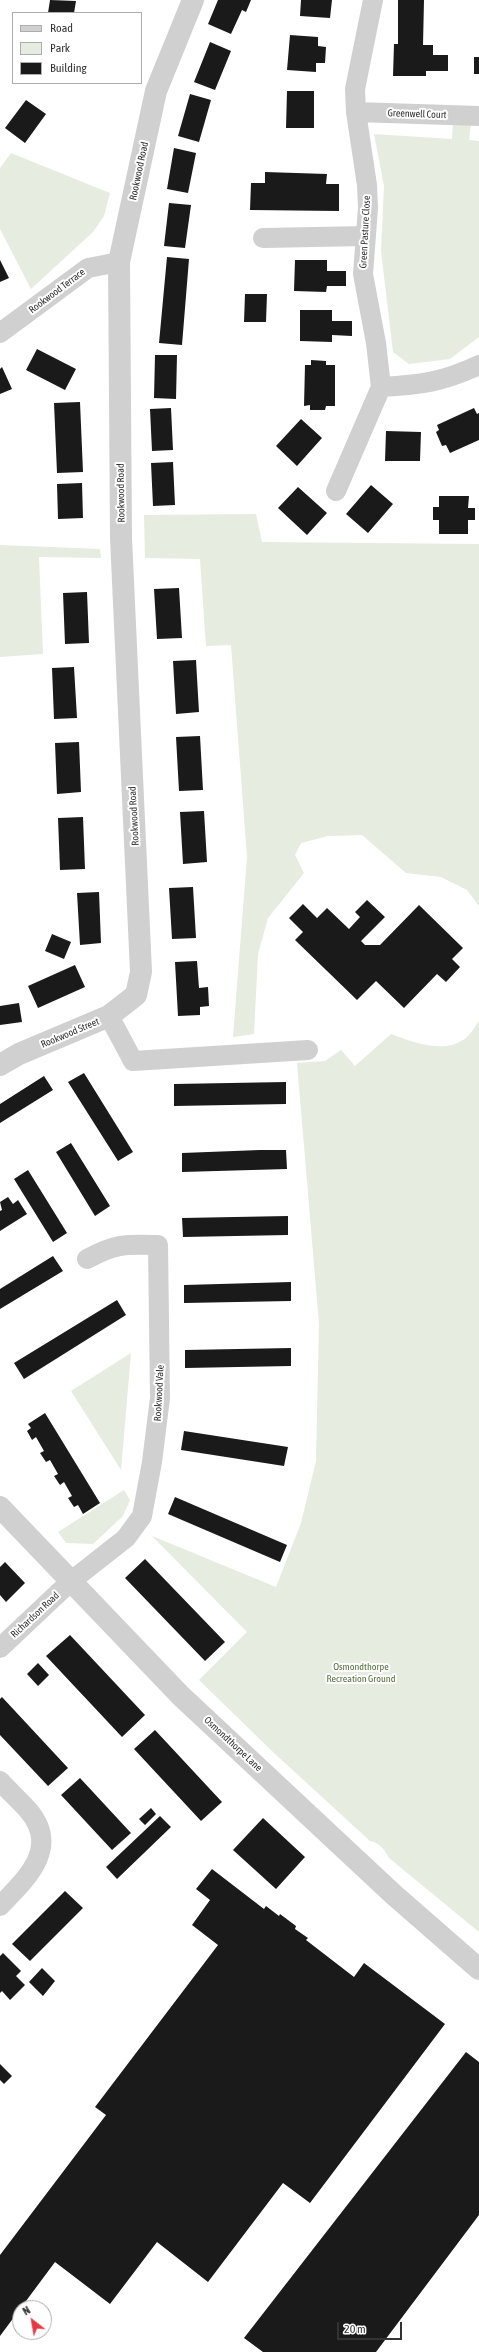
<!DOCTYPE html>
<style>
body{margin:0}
#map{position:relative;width:479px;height:2352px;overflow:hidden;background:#fff;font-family:"Asap Condensed",sans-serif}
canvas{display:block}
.legend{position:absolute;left:12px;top:12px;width:130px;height:72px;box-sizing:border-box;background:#fff;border:1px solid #adadad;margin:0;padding:5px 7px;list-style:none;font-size:12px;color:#333}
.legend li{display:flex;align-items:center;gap:8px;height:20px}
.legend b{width:20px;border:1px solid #adadad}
.north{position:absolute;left:12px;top:2300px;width:40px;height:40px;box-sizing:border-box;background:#fff;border:1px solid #adadad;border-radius:50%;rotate:329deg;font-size:11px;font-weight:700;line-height:16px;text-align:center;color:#333}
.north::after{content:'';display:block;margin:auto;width:14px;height:18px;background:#e63946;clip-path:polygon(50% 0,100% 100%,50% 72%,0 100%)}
.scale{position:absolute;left:337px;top:2322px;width:65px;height:18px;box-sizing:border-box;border:2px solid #333;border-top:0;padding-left:5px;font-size:12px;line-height:14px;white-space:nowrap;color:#333;-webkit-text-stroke:3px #fff;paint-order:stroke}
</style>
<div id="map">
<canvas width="479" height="2352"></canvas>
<ul class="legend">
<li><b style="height:5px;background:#d0d0d0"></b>Road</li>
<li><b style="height:11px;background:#e6ecdf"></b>Park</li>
<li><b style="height:11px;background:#1a1a1a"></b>Building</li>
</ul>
<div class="north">N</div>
<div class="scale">20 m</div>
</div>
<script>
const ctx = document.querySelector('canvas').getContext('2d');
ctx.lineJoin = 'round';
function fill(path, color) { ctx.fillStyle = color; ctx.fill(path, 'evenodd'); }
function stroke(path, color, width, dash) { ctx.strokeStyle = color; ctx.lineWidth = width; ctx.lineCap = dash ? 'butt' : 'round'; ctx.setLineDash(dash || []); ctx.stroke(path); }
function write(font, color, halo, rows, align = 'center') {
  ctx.font = font + ' "Asap Condensed",sans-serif'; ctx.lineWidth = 4; ctx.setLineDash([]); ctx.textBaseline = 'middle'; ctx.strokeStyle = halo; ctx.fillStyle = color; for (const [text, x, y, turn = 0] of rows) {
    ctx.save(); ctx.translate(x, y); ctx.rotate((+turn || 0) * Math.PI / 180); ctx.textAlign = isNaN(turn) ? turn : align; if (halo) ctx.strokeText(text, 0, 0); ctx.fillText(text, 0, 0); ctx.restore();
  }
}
const green = new Path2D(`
 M 453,123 L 471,123 L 469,140 L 479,141 L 479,337 L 450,359 L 409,364 L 393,352 L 381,251 L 384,186 L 374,134 L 452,139 Z
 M 11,153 L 110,193 L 104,216 L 93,232 L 31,289 L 0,229 L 0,168 Z
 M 256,514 L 262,542 L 479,544 L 479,906 L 467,890 L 441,877 L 406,873 L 362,835 L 328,836 L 301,843 L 295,855 L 304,873 L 268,918 L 258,954 L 254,1034 L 233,1037 L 247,857 L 231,645 L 206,646 L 200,559 L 145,558 L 144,515 Z
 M 0,545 L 100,549 L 101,558 L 39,557 L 43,654 L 0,657 Z
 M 479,1021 L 479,1932 L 389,1858 C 384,1849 380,1843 370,1841 L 273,1752 L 199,1680 L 247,1632 L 152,1536 L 276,1587 L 301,1523 L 316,1461 L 319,1324 L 297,1063 L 325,1061 L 341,1050 L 355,1066 L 391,1034 C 412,1042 445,1055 466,1038 C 471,1034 475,1026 479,1021 Z
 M 131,1353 L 121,1470 L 71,1391 Z
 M 124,1490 L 130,1500 L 123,1516 L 93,1544 L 66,1543 L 58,1532 Z`);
const building = new Path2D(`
 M 50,0 L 76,1 L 74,13 L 48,13 Z
 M 218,0 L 251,0 L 246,12 L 242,10 L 231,34 L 208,24 Z
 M 301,0 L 332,0 L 330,18 L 300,16 Z
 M 398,0 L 424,0 L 423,45 L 433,45 L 433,55 L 448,55 L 448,71 L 426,71 L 426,76 L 393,76 L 394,44 L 398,44 Z
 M 290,35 L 318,37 L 318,46 L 326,47 L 325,63 L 316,63 L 316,72 L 287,70 Z
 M 210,42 L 231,51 L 215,90 L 194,82 Z
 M 474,57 L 479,57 L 479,74 L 474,74 Z
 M 287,91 L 314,91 L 314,128 L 286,128 Z
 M 190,94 L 211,100 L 199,142 L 178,136 Z
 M 26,100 L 46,114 L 25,143 L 5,128 Z
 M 174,148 L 196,153 L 188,193 L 167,189 Z
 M 265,172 L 327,174 L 326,184 L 339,184 L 339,211 L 250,210 L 251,183 L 265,183 Z
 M 169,203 L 191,205 L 185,248 L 164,246 Z
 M 167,257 L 189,259 L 182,345 L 159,343 Z
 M 0,260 L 9,278 L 0,282 Z
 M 295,260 L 327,260 L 327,271 L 346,271 L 346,286 L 327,286 L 326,292 L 294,291 Z
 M 245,294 L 267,294 L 266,322 L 244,322 Z
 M 300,310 L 332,310 L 332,321 L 352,321 L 352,336 L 332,335 L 332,342 L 300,341 Z
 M 37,349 L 76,369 L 65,390 L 26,370 Z
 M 155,355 L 177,355 L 176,399 L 154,398 Z
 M 311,360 L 326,361 L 326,365 L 335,365 L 335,406 L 326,406 L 325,410 L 310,410 L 310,405 L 304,406 L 305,365 L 311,365 Z
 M 2,367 L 12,389 L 0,394 L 0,369 Z
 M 80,402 L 83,472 L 57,473 L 54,403 Z
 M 171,408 L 173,450 L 152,451 L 150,409 Z
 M 474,408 L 477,414 L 479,413 L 479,440 L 450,453 L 446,445 L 442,446 L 436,432 L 439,430 L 437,425 Z
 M 301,419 L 322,438 L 297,466 L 276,446 Z
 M 386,431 L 421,432 L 420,461 L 385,461 Z
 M 173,462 L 175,505 L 153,506 L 151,463 Z
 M 82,483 L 83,518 L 58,519 L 57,484 Z
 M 371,485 L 393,504 L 368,533 L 346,514 Z
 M 298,487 L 327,513 L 307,535 L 278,508 Z
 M 439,496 L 469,496 L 468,508 L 475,508 L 475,520 L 468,520 L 468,534 L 439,534 L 439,520 L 433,520 L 433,507 L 439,507 Z
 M 179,588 L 182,638 L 157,639 L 154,589 Z
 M 87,592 L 89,643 L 65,644 L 63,593 Z
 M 196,660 L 199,712 L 176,714 L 173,661 Z
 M 74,667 L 77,718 L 54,719 L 52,668 Z
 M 200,736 L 203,790 L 179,791 L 176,737 Z
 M 79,742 L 81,792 L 57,794 L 55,743 Z
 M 204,811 L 207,862 L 183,864 L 180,812 Z
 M 83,817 L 85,869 L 60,870 L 58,818 Z
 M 193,887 L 196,938 L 172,939 L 169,888 Z
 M 99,892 L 101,943 L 80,945 L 77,893 Z
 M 367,900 L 385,917 L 361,941 L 365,945 L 380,945 L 419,905 L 463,948 L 452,959 L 460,967 L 446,982 L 437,974 L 404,1008 L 376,981 L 357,1000 L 295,940 L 303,932 L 289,918 L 303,904 L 317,918 L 327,908 L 349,929 L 360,917 L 355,912 Z
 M 52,934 L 71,942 L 64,959 L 45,951 Z
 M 197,961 L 199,988 L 208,987 L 209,1006 L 200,1007 L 200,1015 L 178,1016 L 175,962 Z
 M 75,965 L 85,987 L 38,1008 L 28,986 Z
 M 19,1003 L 22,1022 L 0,1025 L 0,1006 Z
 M 84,1073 L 133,1152 L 118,1161 L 68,1082 Z
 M 44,1076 L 53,1090 L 0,1123 L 0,1104 Z
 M 286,1082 L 286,1104 L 174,1106 L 174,1084 Z
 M 71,1143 L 110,1206 L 95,1216 L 56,1152 Z
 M 260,1150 L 286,1150 L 287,1169 L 182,1172 L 182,1153 Z
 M 28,1170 L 67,1233 L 53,1242 L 14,1179 Z
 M 8,1197 L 13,1204 L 18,1200 L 27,1214 L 0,1231 L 0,1211 L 2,1210 L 0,1202 Z
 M 288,1216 L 288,1235 L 183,1237 L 182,1218 Z
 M 53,1256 L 63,1271 L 0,1309 L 0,1289 Z
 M 291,1282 L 291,1301 L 184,1303 L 184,1285 Z
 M 117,1300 L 126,1315 L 24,1379 L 14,1363 Z
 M 291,1348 L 291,1366 L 185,1368 L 185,1350 Z
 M 45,1413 L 100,1503 L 83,1514 L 78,1505 L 74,1507 L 68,1498 L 72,1496 L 64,1482 L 60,1485 L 54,1476 L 58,1474 L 50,1460 L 46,1462 L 40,1453 L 44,1451 L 36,1437 L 32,1440 L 27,1431 L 31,1428 L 28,1424 Z
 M 184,1431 L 288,1447 L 284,1466 L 181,1450 Z
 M 175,1497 L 287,1545 L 280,1562 L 168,1514 Z
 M 145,1559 L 225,1642 L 205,1661 L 125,1578 Z
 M 5,1562 L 25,1583 L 6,1602 L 0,1595 L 0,1567 Z
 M 70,1635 L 145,1715 L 122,1737 L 46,1656 Z
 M 38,1663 L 49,1675 L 38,1686 L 27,1674 Z
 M 2,1697 L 68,1768 L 48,1786 L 0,1735 L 0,1699 Z
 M 155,1730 L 222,1802 L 201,1821 L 134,1749 Z
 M 80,1778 L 131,1833 L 112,1850 L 61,1795 Z
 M 151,1808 L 156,1814 L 145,1825 L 139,1819 Z
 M 160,1816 L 171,1827 L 117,1879 L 106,1867 Z
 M 263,1818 L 305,1857 L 276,1889 L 233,1850 Z
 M 212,1869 L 264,1909 L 266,1906 L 279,1916 L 280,1914 L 296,1926 L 295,1929 L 308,1938 L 306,1940 L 354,1977 L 364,1963 L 445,2024 L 310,2203 L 283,2183 L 208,2282 L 157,2242 L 110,2304 L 55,2262 L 0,2336 L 0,2255 L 106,2115 L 95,2107 L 218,1945 L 192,1925 L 210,1900 L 196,1889 Z
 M 65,1891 L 83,1908 L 30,1961 L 12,1944 Z
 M 3,1953 L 21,1971 L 16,1976 L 25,1985 L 10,2000 L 2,1991 L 0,1993 L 0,1956 Z
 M 42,1968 L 55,1981 L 43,1996 L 29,1982 Z
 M 466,2052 L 479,2062 L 479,2215 L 376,2352 L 263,2352 L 244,2338 Z
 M 0,2064 L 12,2076 L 4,2084 L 0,2080 Z`);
const minor = new Path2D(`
 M 373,0 L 355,89 L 356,112 L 367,185 L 368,208 L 363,274 L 376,343 L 381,387 C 420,385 443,382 479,365
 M 356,112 L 479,116
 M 263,238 L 366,236
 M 0,333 L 88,268 L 119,262
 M 336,491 L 381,387
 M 109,1016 L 133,1061 L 308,1050
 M 0,1648 L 70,1582 L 126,1538 L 142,1516 L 152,1462 L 160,1398 L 158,1245 C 127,1244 116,1243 87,1259
 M 0,1781 C 9,1791 19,1800 28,1810 C 61,1848 26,1879 0,1906`);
const tertiary = new Path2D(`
 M 0,1065 L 19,1054 L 109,1016 L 136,995 L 141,972 L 121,538 L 119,262 L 156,91 L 193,0
 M 0,1507 L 181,1696 L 393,1894 L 479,1969`);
const streetNames = [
 ["Greenwell Court",417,114,2],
 ["Rookwood Road",139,171,-78],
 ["Green Pasture Close",365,232,-87],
 ["Rookwood Terrace",57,291,-37],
 ["Rookwood Road",121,493,-91],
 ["Rookwood Road",134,816,-93],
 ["Rookwood Street",70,1033,-23],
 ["Rookwood Vale",159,1393,-87],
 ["Richardson Road",35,1615,-43],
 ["Osmondthorpe Lane",233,1744,43]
];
const parkNames = [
 ["Osmondthorpe",361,1667],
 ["Recreation Ground",361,1679]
];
fill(green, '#e6ecdf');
fill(building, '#1a1a1a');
stroke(minor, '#d0d0d0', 20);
stroke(tertiary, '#d0d0d0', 22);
write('10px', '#333', '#fff', streetNames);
write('10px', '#56703f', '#fff', parkNames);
</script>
